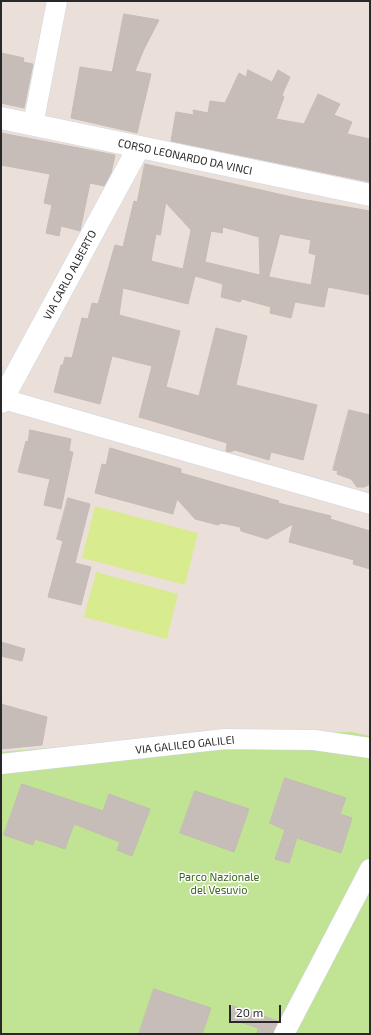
<!DOCTYPE html>
<style>
body{margin:0}
#map{position:relative;width:371px;height:1035px;overflow:hidden;background:#ebe0d9;font-family:"Exo 2",sans-serif}
canvas{display:block}
.frame{position:absolute;inset:0;border:2px solid #282828;pointer-events:none}
.scale{position:absolute;left:229px;top:1005px;width:52px;height:18px;box-sizing:border-box;border:2px solid #282828;border-top:0;padding-left:5px;font-size:12px;line-height:14px;white-space:nowrap;color:#282828;-webkit-text-stroke:3px #fff;paint-order:stroke}
</style>
<div id="map">
<canvas width="371" height="1035"></canvas>
<div class="frame"></div>
<div class="scale">20 m</div>
</div>
<script>
const ctx = document.querySelector('canvas').getContext('2d');
ctx.lineJoin = 'round';
function fill(path, color) { ctx.fillStyle = color; ctx.fill(path, 'evenodd'); }
function stroke(path, color, width, dash) { ctx.strokeStyle = color; ctx.lineWidth = width; ctx.lineCap = dash ? 'butt' : 'round'; ctx.setLineDash(dash || []); ctx.stroke(path); }
function write(font, color, halo, rows, align = 'center') {
  ctx.font = font + ' "Exo 2",sans-serif'; ctx.lineWidth = 3; ctx.setLineDash([]); ctx.textBaseline = 'middle'; ctx.strokeStyle = halo; ctx.fillStyle = color; for (const [text, x, y, turn = 0] of rows) {
    ctx.save(); ctx.translate(x, y); ctx.rotate((+turn || 0) * Math.PI / 180); ctx.textAlign = isNaN(turn) ? turn : align; if (halo) ctx.strokeText(text, 0, 0); ctx.fillText(text, 0, 0); ctx.restore();
  }
}
const green = new Path2D(`
 M 352,732 L 370,736 L 370,1034 L 1,1034 L 1,752 L 220,733 Z`);
const pitch = new Path2D(`
 M 95,506 L 198,533 L 185,585 L 82,558 Z
 M 96,572 L 178,594 L 167,639 L 84,617 Z`);
const building = new Path2D(`
 M 124,14 L 159,20 L 144,49 L 135,71 L 151,74 L 137,133 L 71,118 L 80,67 L 112,72 Z
 M 1,53 L 24,58 L 23,62 L 33,64 L 24,108 L 1,103 Z
 M 248,70 L 272,82 L 278,70 L 290,77 L 282,95 L 284,97 L 276,119 L 304,124 L 318,94 L 340,104 L 334,115 L 352,122 L 347,134 L 370,139 L 370,182 L 171,141 L 176,112 L 194,115 L 193,110 L 208,113 L 210,101 L 225,103 L 239,73 L 246,77 Z
 M 1,133 L 115,155 L 111,173 L 104,186 L 90,183 L 80,231 L 61,226 L 59,236 L 46,233 L 52,205 L 44,203 L 50,174 L 1,165 Z
 M 145,164 L 301,199 L 370,211 L 370,295 L 328,287 L 324,307 L 295,302 L 291,318 L 270,313 L 271,307 L 242,299 L 240,302 L 221,297 L 223,284 L 195,276 L 188,304 L 123,288 L 119,315 L 180,331 L 166,387 L 199,396 L 216,328 L 247,336 L 236,385 L 317,405 L 303,460 L 271,452 L 269,460 L 235,450 L 230,452 L 226,451 L 227,443 L 139,417 L 152,366 L 112,356 L 100,404 L 54,392 L 61,365 L 63,365 L 65,357 L 72,358 L 82,318 L 88,319 L 92,303 L 98,304 L 115,245 L 123,247 L 134,201 L 137,202 ZM 166,203 L 191,230 L 183,269 L 151,261 L 156,234 L 160,235 ZM 223,227 L 259,237 L 260,275 L 205,262 L 211,231 L 222,233 ZM 280,234 L 311,240 L 309,253 L 316,255 L 311,285 L 269,277 Z
 M 349,410 L 370,415 L 370,484 L 364,487 L 357,487 L 351,479 L 337,474 L 338,471 L 333,470 Z
 M 30,430 L 71,439 L 69,451 L 73,452 L 61,509 L 44,505 L 50,479 L 18,472 L 26,441 L 28,442 Z
 M 110,448 L 181,469 L 181,473 L 279,501 L 278,503 L 331,516 L 330,519 L 370,531 L 370,569 L 353,564 L 354,560 L 289,542 L 293,524 L 267,539 L 241,531 L 240,527 L 221,523 L 218,525 L 195,519 L 177,499 L 173,514 L 95,493 L 102,464 L 106,465 Z
 M 68,498 L 90,504 L 75,563 L 91,567 L 81,605 L 48,597 L 63,541 L 57,539 Z
 M 1,642 L 25,649 L 22,661 L 1,656 Z
 M 1,704 L 47,717 L 42,745 L 1,749 Z
 M 285,778 L 346,798 L 340,814 L 352,818 L 341,853 L 297,838 L 289,863 L 275,859 L 285,830 L 270,823 Z
 M 22,784 L 103,811 L 109,794 L 150,809 L 132,856 L 117,850 L 120,842 L 74,824 L 65,849 L 35,839 L 33,845 L 4,835 Z
 M 195,791 L 249,809 L 234,852 L 180,833 Z
 M 154,989 L 211,1008 L 202,1034 L 139,1034 Z
 M 233,1006 L 278,1021 L 273,1034 L 257,1034 L 258,1028 L 231,1019 Z`);
const street = new Path2D(`
 M 33,125 L 57,1
 M 3,399 L 370,504
 M 1,764 L 225,739 L 314,740 L 370,748
 M 284,1034 L 370,869`);
const secondary = new Path2D(`
 M 1,118 L 370,195
 M 1,402 L 139,147`);
const streetNames = [
 ["CORSO LEONARDO DA VINCI",185,157,12],
 ["VIA CARLO ALBERTO",70,275,-62],
 ["VIA GALILEO GALILEI",185,745,-6]
];
const parkNames = [
 ["Parco Nazionale",219,877],
 ["del Vesuvio",219,890]
];
fill(green, '#c0e394');
fill(pitch, '#d8eb8f');
fill(building, '#c6bdb9');
stroke(building, '#c6bbb3', 1);
stroke(street, '#ced6e2', 21);
stroke(secondary, '#ced6e2', 23);
stroke(street, '#fff', 20);
stroke(secondary, '#fff', 22);
write('11px', '#282828', '#fff', streetNames);
write('11px', '#386518', '#fff', parkNames);
</script>
